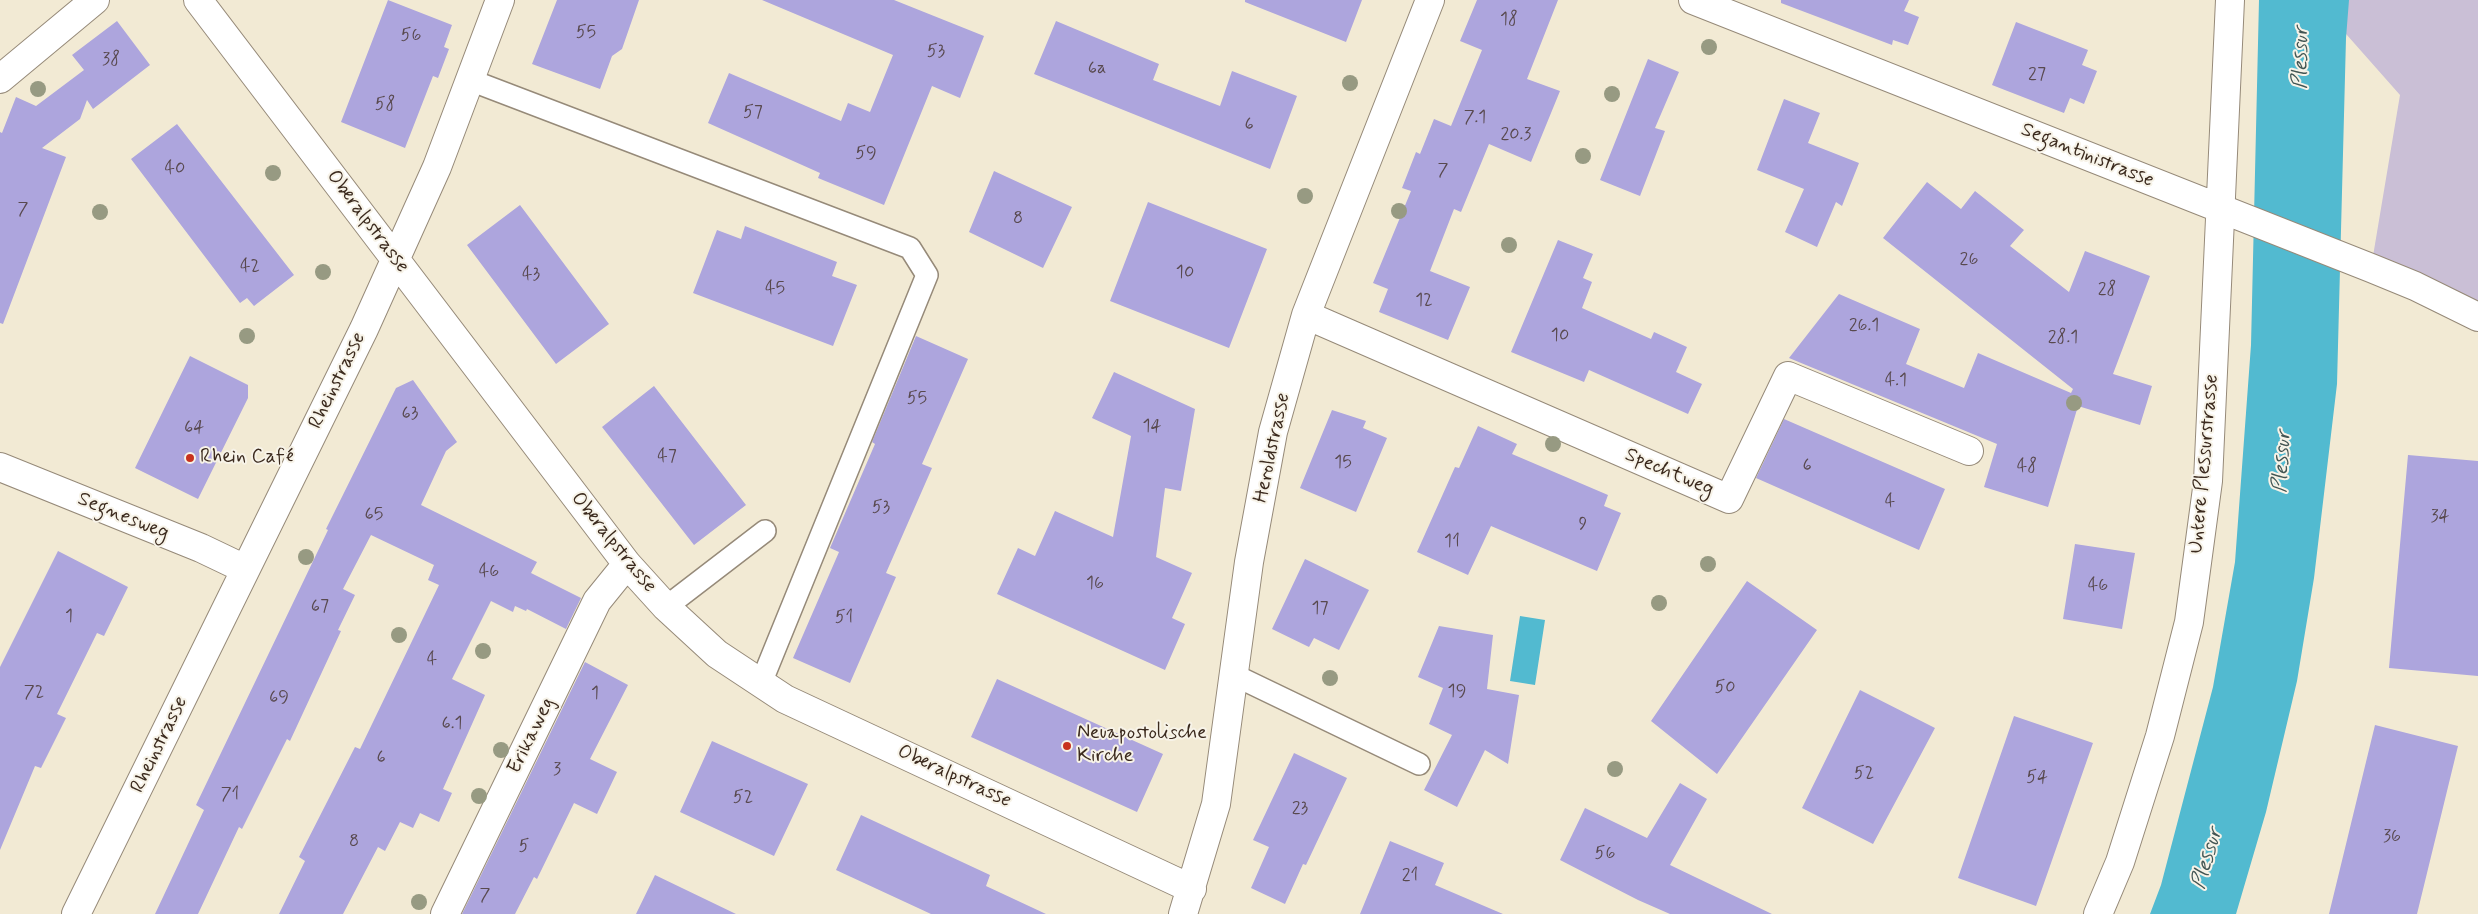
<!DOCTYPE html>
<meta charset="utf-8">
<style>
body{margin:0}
canvas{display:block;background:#f2ead4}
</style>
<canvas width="2478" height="914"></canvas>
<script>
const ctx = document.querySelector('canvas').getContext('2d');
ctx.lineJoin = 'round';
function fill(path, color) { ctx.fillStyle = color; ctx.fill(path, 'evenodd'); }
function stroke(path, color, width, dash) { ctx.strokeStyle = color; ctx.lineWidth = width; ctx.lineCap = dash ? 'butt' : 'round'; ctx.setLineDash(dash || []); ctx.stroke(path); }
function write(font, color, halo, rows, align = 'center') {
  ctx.font = font + ' Mynerve,sans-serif'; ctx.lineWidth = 4; ctx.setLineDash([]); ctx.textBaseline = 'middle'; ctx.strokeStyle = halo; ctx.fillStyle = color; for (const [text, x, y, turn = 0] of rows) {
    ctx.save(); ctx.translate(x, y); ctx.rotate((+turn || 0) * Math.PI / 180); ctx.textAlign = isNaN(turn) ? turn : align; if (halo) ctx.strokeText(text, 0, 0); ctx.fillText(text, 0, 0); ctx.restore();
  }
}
const industrial = new Path2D(`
 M 2316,0 L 2478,0 L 2478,317 L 2371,268 L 2400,95 Z`);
const water = new Path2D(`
 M 2259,0 L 2349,0 L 2346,38 L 2337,384 L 2314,578 L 2297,681 L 2266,812 L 2236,914 L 2150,914 L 2161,885 L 2213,687 L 2235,562 L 2251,345 Z
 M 1520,616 L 1545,620 L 1535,685 L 1510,681 Z`);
const building = new Path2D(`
 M 388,0 L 452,25 L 444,47 L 449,49 L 438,78 L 433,76 L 405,148 L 341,122 Z
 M 557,0 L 639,0 L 622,49 L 612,56 L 600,89 L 532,64 Z
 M 762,0 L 894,0 L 984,36 L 960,98 L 932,86 L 884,205 L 818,178 L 820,173 L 708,123 L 729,73 L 841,121 L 848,103 L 870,112 L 893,55 Z
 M 1245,0 L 1362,0 L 1346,42 L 1245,2 Z
 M 1477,0 L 1558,0 L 1527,79 L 1560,91 L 1531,162 L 1489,144 L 1461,212 L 1454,209 L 1430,271 L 1470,287 L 1448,340 L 1379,312 L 1388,289 L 1373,283 L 1411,191 L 1402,188 L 1416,152 L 1420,154 L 1434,119 L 1451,126 L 1482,50 L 1460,41 Z
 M 1781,0 L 1909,0 L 1904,11 L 1919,17 L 1908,45 L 1893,40 L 1892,45 L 1781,3 Z
 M 117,21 L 150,65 L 93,109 L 87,100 L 80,119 L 42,148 L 66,157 L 3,324 L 0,323 L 0,132 L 2,133 L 16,97 L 36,106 L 84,70 L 72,55 Z
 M 1056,21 L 1159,64 L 1153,80 L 1220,106 L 1232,71 L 1297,96 L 1270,169 L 1034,74 Z
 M 2016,22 L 2088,50 L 2082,65 L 2097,71 L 2084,104 L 2070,98 L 2064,113 L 1992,85 Z
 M 1648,59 L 1679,72 L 1655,128 L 1665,131 L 1640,196 L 1600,180 Z
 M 1784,99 L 1820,113 L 1808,143 L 1859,163 L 1842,206 L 1836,202 L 1817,247 L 1785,232 L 1804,189 L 1757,170 Z
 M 177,124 L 294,275 L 254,306 L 247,298 L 240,303 L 131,159 Z
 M 994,171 L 1072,207 L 1043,268 L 969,232 Z
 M 1927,182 L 1961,209 L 1975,191 L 2024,230 L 2010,246 L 2069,292 L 2085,251 L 2150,276 L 2113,374 L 2152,386 L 2140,425 L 2078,406 L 2048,507 L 1984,487 L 1997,444 L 1789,358 L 1839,294 L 1920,329 L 1906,364 L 1964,388 L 1978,353 L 2071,393 L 2073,389 L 1883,238 Z
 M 1148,202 L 1267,249 L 1229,348 L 1110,301 Z
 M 520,205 L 609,324 L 556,364 L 467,245 Z
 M 745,226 L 837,262 L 832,276 L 857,285 L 833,346 L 693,293 L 717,230 L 741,239 Z
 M 1558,240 L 1593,254 L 1583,278 L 1592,282 L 1582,308 L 1651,339 L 1654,332 L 1687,347 L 1676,372 L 1702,384 L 1688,414 L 1589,370 L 1584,382 L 1511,352 Z
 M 916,336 L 968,359 L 922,464 L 932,468 L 886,573 L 896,577 L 850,683 L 793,658 L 839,552 L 830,548 L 875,444 L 872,442 Z
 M 190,356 L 248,385 L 248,398 L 198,499 L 135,468 Z
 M 1114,372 L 1195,409 L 1181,491 L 1165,488 L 1156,557 L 1192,573 L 1172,618 L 1185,624 L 1165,670 L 997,594 L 1018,548 L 1035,556 L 1055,511 L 1113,537 L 1131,436 L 1092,418 Z
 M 413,380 L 457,442 L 446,451 L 421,505 L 537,562 L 531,573 L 581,598 L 566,629 L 527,609 L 526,611 L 515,606 L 513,612 L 491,601 L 452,679 L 485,695 L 443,789 L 452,793 L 439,822 L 420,813 L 413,828 L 400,822 L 385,851 L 378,847 L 343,914 L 279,914 L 305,861 L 299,857 L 355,747 L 360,749 L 439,585 L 428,580 L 434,565 L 371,535 L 343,589 L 355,595 L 338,630 L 341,631 L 290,741 L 287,739 L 242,829 L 239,827 L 198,914 L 155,914 L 204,810 L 196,805 L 328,530 L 326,529 L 396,388 Z
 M 654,386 L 746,505 L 694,545 L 602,427 Z
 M 1332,410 L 1366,421 L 1363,428 L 1387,438 L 1356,512 L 1300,488 Z
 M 1784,419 L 1945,489 L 1919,550 L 1756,478 Z
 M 1478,426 L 1517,444 L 1512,454 L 1608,495 L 1604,506 L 1621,513 L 1597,571 L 1491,526 L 1468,575 L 1417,552 L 1455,467 L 1459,468 Z
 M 2408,455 L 2478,461 L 2478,676 L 2389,668 Z
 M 2075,544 L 2135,553 L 2122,629 L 2063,619 Z
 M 58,551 L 128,587 L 104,636 L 97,633 L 57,714 L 66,718 L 41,768 L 35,766 L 0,850 L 0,667 Z
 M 1305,559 L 1369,590 L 1339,650 L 1314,638 L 1309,647 L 1272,629 Z
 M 1747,581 L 1817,630 L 1717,774 L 1651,721 Z
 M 1439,626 L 1493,635 L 1487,689 L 1519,695 L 1508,764 L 1485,750 L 1457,807 L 1424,790 L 1452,735 L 1429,724 L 1443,688 L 1418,677 Z
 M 585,662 L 628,685 L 590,759 L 617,772 L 597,814 L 574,803 L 537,879 L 534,877 L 515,914 L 462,914 Z
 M 997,679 L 1163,754 L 1137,812 L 971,737 Z
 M 1860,690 L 1935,728 L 1873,844 L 1802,808 Z
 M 2014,716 L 2093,743 L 2036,906 L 1958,878 Z
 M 2375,725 L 2458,746 L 2417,914 L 2329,914 Z
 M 712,741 L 808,784 L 774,856 L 680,812 Z
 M 1294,753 L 1347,778 L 1306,865 L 1303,864 L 1285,904 L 1251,888 L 1269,847 L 1253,840 Z
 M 1680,783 L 1707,799 L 1670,865 L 1772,914 L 1670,914 L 1638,900 L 1560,860 L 1585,808 L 1647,838 Z
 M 861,815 L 990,875 L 986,886 L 1046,914 L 931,914 L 836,870 Z
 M 1390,841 L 1444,863 L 1435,885 L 1503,914 L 1360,914 Z
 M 655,875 L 736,914 L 636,914 Z`);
const service = new Path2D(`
 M 470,80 L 910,248 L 927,275 L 761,683
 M 666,607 L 765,531
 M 1234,675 L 1419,764`);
const minor = new Path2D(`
 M 198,0 L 627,564 L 666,607 L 717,654 L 785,699 L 1192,889
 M 1693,0 L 2371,268 L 2415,286 L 2478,317
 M 0,79 L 95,0
 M 1306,315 L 1729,499 L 1788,376 L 1969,451
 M 0,467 L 201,548 L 245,569
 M 76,914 L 364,329 L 437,167 L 500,0
 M 445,914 L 597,601 L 627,564
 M 1183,914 L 1216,804 L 1249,562 L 1273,432 L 1306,315 L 1430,0
 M 2098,914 L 2120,862 L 2160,736 L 2189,622 L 2208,481 L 2230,0`);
const trees = [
 [1709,47],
 [1350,83],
 [38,89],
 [1612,94],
 [1583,156],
 [273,173],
 [1305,196],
 [1399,211],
 [100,212],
 [1509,245],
 [323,272],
 [247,336],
 [2074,403],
 [1553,444],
 [306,557],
 [1708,564],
 [1659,603],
 [399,635],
 [483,651],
 [1330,678],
 [501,750],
 [1615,769],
 [479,796],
 [419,902]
];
const markers = [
 [190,458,5,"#c8321e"],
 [1067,746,5,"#c8321e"]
];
const numberNames = [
 ["18",1509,20],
 ["55",586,33],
 ["56",411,36],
 ["53",936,52],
 ["38",111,60],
 ["6a",1097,69],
 ["27",2037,75],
 ["58",385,105],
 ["57",753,113],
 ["7.1",1475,118],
 ["6",1249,125],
 ["20.3",1516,135],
 ["59",866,154],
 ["40",175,169],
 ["7",1443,171],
 ["7",23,210],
 ["8",1018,219],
 ["26",1969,260],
 ["42",250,267],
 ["10",1185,273],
 ["43",531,275],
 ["45",775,289],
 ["28",2107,290],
 ["12",1424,301],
 ["26.1",1864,326],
 ["10",1560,336],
 ["28.1",2063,338],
 ["4.1",1896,381],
 ["55",917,399],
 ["63",410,414],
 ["14",1152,427],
 ["64",194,428],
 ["47",667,457],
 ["15",1343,463],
 ["6",1807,466],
 ["48",2027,467],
 ["4",1890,502],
 ["53",881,508],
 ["65",374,515],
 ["34",2440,517],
 ["9",1583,525],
 ["11",1452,542],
 ["46",489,572],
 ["16",1095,584],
 ["46",2098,586],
 ["67",320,607],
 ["17",1320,609],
 ["1",69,617],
 ["51",844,618],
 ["4",432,660],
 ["50",1725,688],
 ["19",1457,692],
 ["72",34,693],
 ["1",595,694],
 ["69",279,698],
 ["6.1",452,724],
 ["6",381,758],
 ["3",557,770],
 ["52",1864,774],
 ["54",2037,778],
 ["71",230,795],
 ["52",743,798],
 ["23",1300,809],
 ["36",2392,837],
 ["8",354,842],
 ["5",524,847],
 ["56",1605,854],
 ["21",1410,876],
 ["7",485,896]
];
const streetNames = [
 ["Segantinistrasse",2087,156,22],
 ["Oberalpstrasse",367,222,53],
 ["Rheinstrasse",338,381,-64],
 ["Heroldstrasse",1273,448,-78],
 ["Untere Plessurstrasse",2205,464,-85],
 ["Spechtweg",1669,473,23],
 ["Segnesweg",123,517,22],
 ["Oberalpstrasse",613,543,51],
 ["Erikaweg",532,736,-64],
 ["Rheinstrasse",160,745,-64],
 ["Oberalpstrasse",954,777,25]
];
const poiNames = [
 ["Rhein Café",200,458],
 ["Neuapostolische",1077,734],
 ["Kirche",1077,757]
];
const waterNames = [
 ["Plessur",2302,58,-89],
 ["Plessur",2283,462,-86],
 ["Plessur",2208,859,-73]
];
fill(industrial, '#cabfd6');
fill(water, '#52bad0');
fill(building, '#ada5dd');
stroke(service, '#968a79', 24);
stroke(minor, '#968a79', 30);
stroke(service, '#fff', 21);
stroke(minor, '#fff', 28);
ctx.fillStyle = '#979a82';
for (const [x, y] of trees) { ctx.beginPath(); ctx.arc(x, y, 8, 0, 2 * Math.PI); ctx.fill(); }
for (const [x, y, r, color] of markers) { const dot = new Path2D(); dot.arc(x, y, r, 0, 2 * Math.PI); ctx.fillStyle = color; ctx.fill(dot); stroke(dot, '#f7f3e8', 2); }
write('18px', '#58494e', null, numberNames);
write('20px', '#3b2a1e', '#f7f3e8', streetNames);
write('20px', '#3b2a1e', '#f7f3e8', poiNames, 'left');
write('italic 21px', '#425553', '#f7f3e8', waterNames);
</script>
